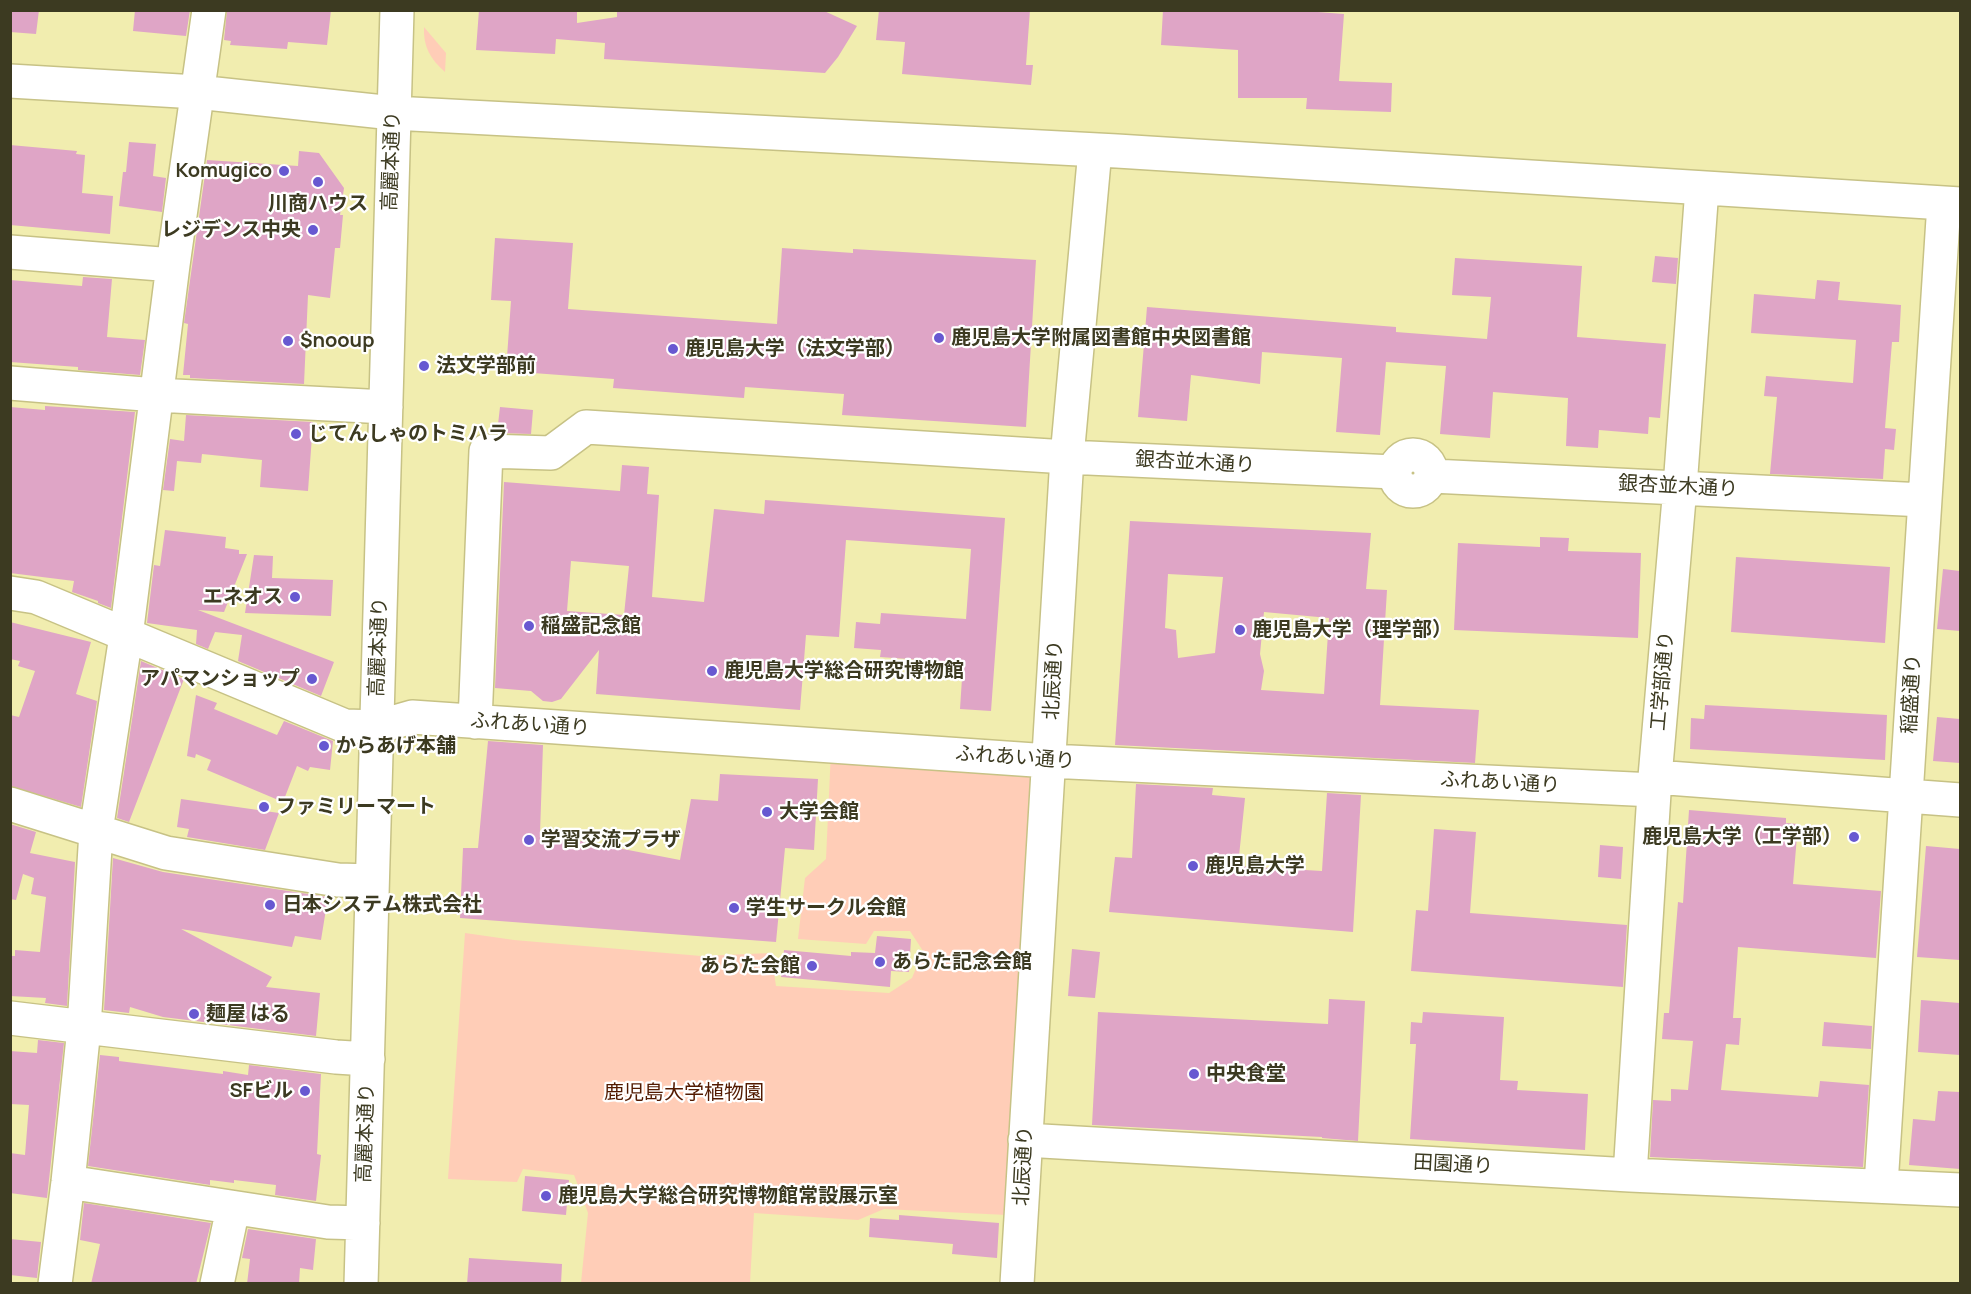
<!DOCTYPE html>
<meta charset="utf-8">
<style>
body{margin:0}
#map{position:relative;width:1971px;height:1294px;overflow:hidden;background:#f1edaf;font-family:Manrope,sans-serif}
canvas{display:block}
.frame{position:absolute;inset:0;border:12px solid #3c3a21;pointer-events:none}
</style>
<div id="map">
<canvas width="1971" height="1294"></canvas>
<div class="frame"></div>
</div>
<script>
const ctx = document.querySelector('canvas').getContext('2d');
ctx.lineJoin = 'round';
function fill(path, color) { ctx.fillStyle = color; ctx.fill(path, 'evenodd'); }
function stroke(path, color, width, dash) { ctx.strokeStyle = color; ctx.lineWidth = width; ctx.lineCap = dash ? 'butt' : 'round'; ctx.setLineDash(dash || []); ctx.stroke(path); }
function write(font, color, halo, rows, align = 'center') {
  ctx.font = font + ' Manrope,"Noto Sans JP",sans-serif'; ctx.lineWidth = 4.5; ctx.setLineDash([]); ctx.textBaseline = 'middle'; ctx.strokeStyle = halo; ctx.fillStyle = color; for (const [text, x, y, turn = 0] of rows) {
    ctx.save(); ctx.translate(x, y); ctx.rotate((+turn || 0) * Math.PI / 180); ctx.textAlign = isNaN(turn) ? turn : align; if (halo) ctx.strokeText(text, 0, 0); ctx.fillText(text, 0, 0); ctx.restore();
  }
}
const green = new Path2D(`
 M 424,27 L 446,53 L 445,72 C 430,59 423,46 424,27 Z
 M 831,751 L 1036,771 L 1007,1215 L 884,1209 L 858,1220 L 754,1213 L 750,1283 L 581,1283 L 588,1213 L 574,1175 L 523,1169 L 517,1182 L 448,1179 L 465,933 L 514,940 L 701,956 L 771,953 L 776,986 L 889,993 L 912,978 L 923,951 L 910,931 L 874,931 L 866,944 L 798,939 L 805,878 L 826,859 Z`);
const building = new Path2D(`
 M 10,10 L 39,10 L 36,34 L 10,32 Z
 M 135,10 L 190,10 L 186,36 L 133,31 Z
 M 227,10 L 331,10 L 327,45 L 288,42 L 287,49 L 230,45 L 231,41 L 224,40 Z
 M 479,10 L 577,10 L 577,23 L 617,17 L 617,10 L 822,10 L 857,26 L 838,57 L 825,73 L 604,59 L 605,43 L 556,39 L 555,54 L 476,50 Z
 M 879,10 L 1030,10 L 1026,65 L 1033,65 L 1031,85 L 902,74 L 905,42 L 876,40 Z
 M 1163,10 L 1318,10 L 1318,12 L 1344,14 L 1339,81 L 1392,83 L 1391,112 L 1306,109 L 1307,98 L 1238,98 L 1238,50 L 1161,45 Z
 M 129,142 L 156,144 L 153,176 L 166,178 L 162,212 L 119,206 L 123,172 L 126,172 Z
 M 10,145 L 77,151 L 76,154 L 85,155 L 82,193 L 113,196 L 110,234 L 10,225 Z
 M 299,151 L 319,153 L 344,188 L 340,215 L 343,215 L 340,248 L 335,248 L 330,298 L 308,295 L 304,384 L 190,378 L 190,375 L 183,375 L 188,324 L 184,323 L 207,160 L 298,166 Z
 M 495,238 L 573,243 L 568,309 L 777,324 L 782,248 L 853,253 L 853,249 L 1036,260 L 1026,427 L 842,415 L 844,394 L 745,387 L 744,398 L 613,388 L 614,379 L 506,371 L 511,301 L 491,300 Z
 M 1655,256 L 1678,258 L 1676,284 L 1652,282 Z
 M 1455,258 L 1582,266 L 1577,337 L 1666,344 L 1660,418 L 1649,417 L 1648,434 L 1599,430 L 1598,448 L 1566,446 L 1568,398 L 1493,392 L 1490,438 L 1440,434 L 1446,366 L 1386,362 L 1380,435 L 1336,432 L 1342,358 L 1262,352 L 1260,384 L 1191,375 L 1187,421 L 1138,417 L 1147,307 L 1396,327 L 1396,332 L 1487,339 L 1491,297 L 1452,295 Z
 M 83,277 L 112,279 L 107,337 L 145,340 L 140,375 L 78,370 L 78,367 L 10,362 L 10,280 L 82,286 Z
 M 1817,280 L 1840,282 L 1838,300 L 1901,305 L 1899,342 L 1892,342 L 1885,428 L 1896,429 L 1894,450 L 1885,449 L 1883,479 L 1770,474 L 1777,397 L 1764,396 L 1766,376 L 1853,383 L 1856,340 L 1751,333 L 1754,294 L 1815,299 Z
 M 45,406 L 135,412 L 111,608 L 98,603 L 98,601 L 72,592 L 74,581 L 10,573 L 10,407 L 45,410 Z
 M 500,407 L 533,410 L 531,434 L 497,433 Z
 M 186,415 L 313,422 L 308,491 L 260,487 L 262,460 L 202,454 L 201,463 L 177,461 L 174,491 L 163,490 L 170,439 L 184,441 Z
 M 622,465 L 649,467 L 647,494 L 659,495 L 652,597 L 704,602 L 714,509 L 764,514 L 765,500 L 1005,518 L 991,711 L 960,709 L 963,663 L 880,657 L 881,650 L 854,648 L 856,622 L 880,624 L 881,613 L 966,619 L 971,549 L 846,540 L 839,637 L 806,635 L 800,710 L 596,694 L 599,650 L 561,699 L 552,702 L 543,701 L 531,691 L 495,688 L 504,482 L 620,491 ZM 571,561 L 629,566 L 624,615 L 567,611 Z
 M 1130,521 L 1371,533 L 1366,589 L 1387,590 L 1380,705 L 1479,710 L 1475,763 L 1115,745 ZM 1168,574 L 1223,577 L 1215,653 L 1178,658 L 1176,630 L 1165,628 ZM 1264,612 L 1329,618 L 1324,694 L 1261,690 L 1264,671 L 1260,654 Z
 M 165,530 L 226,537 L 225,548 L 239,550 L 239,554 L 247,554 L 224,612 L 198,610 L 334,662 L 321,696 L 238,661 L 242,635 L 215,632 L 208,649 L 196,644 L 197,630 L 147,623 L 154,565 L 160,566 Z
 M 1540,537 L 1569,538 L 1568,551 L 1641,553 L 1638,638 L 1454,630 L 1458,543 L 1540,547 Z
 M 254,555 L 273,556 L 272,578 L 333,580 L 331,616 L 245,613 Z
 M 1736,557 L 1890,567 L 1885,643 L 1731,632 Z
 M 1943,569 L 1960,571 L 1960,631 L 1937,629 Z
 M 10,622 L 91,642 L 76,694 L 97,701 L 81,807 L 10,786 L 10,715 L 19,717 L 35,671 L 18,666 L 20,661 L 10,659 Z
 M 141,661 L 184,679 L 129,822 L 117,818 Z
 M 196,695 L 217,703 L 214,709 L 277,735 L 284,721 L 333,741 L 330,770 L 310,767 L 308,771 L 297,766 L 283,802 L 207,770 L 211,760 L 196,754 L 195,758 L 187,756 Z
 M 1705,705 L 1887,715 L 1885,760 L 1690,749 L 1691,718 L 1704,719 Z
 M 1937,717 L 1960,719 L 1960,763 L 1933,761 Z
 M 488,741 L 543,745 L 540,833 L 680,860 L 691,799 L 718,801 L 720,774 L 818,779 L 814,850 L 785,848 L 776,942 L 460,918 L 463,848 L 478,848 Z
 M 1136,784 L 1213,788 L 1212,795 L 1245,798 L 1238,866 L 1322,871 L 1327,793 L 1361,795 L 1353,932 L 1109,912 L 1115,857 L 1132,858 Z
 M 181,799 L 279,813 L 265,850 L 187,837 L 189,829 L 177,827 Z
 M 1689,810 L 1786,818 L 1786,823 L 1798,824 L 1793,884 L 1881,891 L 1876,958 L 1738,947 L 1733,1018 L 1741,1018 L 1739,1045 L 1726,1044 L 1721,1090 L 1818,1097 L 1820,1081 L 1869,1085 L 1863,1167 L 1650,1157 L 1653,1100 L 1671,1101 L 1671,1089 L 1688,1090 L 1693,1041 L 1662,1039 L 1664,1013 L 1669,1013 L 1678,902 L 1683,903 Z
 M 10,824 L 36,832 L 30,853 L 75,862 L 67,1006 L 45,1003 L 46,998 L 10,996 L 10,956 L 15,956 L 15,950 L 40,952 L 46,897 L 31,894 L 34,878 L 23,874 L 16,900 L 10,899 Z
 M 1434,829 L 1476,832 L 1470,913 L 1627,925 L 1623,987 L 1411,971 L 1416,910 L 1428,911 Z
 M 1600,845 L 1623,847 L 1621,879 L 1598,877 Z
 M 1926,846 L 1960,849 L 1960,960 L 1917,957 Z
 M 113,858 L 163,872 L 328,897 L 321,940 L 295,936 L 292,947 L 181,929 L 272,977 L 266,987 L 320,993 L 316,1036 L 163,1017 L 130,1007 L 129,1013 L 104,1010 Z
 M 877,936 L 911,939 L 909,972 L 891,971 L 890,987 L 781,977 L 784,950 L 851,956 L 851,952 L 875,953 Z
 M 1072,949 L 1100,952 L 1095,998 L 1068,996 Z
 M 1329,999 L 1365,1001 L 1358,1141 L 1322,1138 L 1322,1137 L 1092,1125 L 1098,1012 L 1328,1024 Z
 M 1921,1000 L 1960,1003 L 1960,1055 L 1918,1052 Z
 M 1423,1012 L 1504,1017 L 1500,1080 L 1518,1081 L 1517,1090 L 1588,1094 L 1585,1150 L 1410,1139 L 1416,1044 L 1410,1044 L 1411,1022 L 1422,1023 Z
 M 1824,1022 L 1872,1026 L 1871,1049 L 1822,1046 Z
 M 38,1040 L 64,1043 L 47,1198 L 10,1193 L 10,1153 L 25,1155 L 29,1105 L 10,1104 L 10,1051 L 37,1053 Z
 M 100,1055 L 119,1057 L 119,1061 L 223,1074 L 223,1071 L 248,1075 L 249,1065 L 321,1074 L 317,1154 L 321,1155 L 316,1201 L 275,1195 L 276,1185 L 234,1180 L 234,1183 L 210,1180 L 210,1185 L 88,1166 Z
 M 1938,1091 L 1960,1092 L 1960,1169 L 1909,1165 L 1913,1119 L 1935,1121 Z
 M 525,1176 L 569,1180 L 566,1215 L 522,1211 Z
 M 84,1203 L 211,1223 L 196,1284 L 91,1284 L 100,1244 L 80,1240 Z
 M 899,1215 L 999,1223 L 997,1258 L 952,1254 L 953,1244 L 869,1237 L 870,1218 L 899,1220 Z
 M 248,1229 L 316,1239 L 313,1270 L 300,1268 L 299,1284 L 247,1284 L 250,1259 L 242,1258 Z
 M 10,1239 L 41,1242 L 37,1278 L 10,1275 Z
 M 469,1258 L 562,1264 L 561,1284 L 467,1284 Z`);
const minor = new Path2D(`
 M 10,81 L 197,92 L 393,113 L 1117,151 L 1960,204
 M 10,252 L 173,265
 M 10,383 L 156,395 L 386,407
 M1395 473a18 18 0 1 1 36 0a18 18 0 1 1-36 0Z
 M 1432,476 L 1924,500
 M 10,593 L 36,597 L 345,726 L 377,727 L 412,717 L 1049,761 L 1654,790
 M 475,722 L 486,451 L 551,453 L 586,427 L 1067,457 L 1394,472
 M 1655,777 L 1960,800
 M 10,804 L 166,853 L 338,880 L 372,881
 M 10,1018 L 336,1057 L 368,1059
 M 1025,1140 L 1630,1175 L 1960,1190
 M 1630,1175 L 1655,777 L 1680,487 L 1702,188
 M 68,1182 L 328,1222 L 363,1223
 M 1881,1185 L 1944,203
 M 55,1284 L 68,1182 L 84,1028 L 96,831 L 126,636 L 173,265 L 209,10
 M 217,1284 L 233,1208
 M 361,1284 L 397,10
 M 1017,1284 L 1067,457 L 1095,150`);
const markers = [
 [284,171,6,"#6758d1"],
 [318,182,6,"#6758d1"],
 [313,230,6,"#6758d1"],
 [939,338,6,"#6758d1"],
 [288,341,6,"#6758d1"],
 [673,349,6,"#6758d1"],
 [424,366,6,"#6758d1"],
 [296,434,6,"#6758d1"],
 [295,597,6,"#6758d1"],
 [529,626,6,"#6758d1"],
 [1240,630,6,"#6758d1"],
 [712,671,6,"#6758d1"],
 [312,679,6,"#6758d1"],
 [324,746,6,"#6758d1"],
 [264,807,6,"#6758d1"],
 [767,812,6,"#6758d1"],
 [1854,837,6,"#6758d1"],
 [529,840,6,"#6758d1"],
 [1193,866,6,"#6758d1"],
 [270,905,6,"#6758d1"],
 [734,908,6,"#6758d1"],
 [880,962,6,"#6758d1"],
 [812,966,6,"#6758d1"],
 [194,1014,6,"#6758d1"],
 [1194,1074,6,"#6758d1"],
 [305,1091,6,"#6758d1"],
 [546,1196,6,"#6758d1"]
];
const streetNames = [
 ["高麗本通り",392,161,-88],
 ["銀杏並木通り",1195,463,3],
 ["銀杏並木通り",1678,487,3],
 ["高麗本通り",379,647,-88],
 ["北辰通り",1054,680,-87],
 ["工学部通り",1663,681,-85],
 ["稲盛通り",1912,694,-87],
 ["ふれあい通り",530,725,4],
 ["ふれあい通り",1015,758,4],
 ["ふれあい通り",1500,783,3],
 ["高麗本通り",366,1133,-88],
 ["田園通り",1453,1165,3],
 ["北辰通り",1024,1166,-87]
];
const poiNames = [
 ["Komugico",272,171,"right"],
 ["川商ハウス",318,204,"center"],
 ["レジデンス中央",301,230,"right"],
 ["鹿児島大学附属図書館中央図書館",951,338],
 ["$nooup",300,341],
 ["鹿児島大学（法文学部）",685,349],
 ["法文学部前",436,366],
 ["じてんしゃのトミハラ",308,434],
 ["エネオス",283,597,"right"],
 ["稲盛記念館",541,626],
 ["鹿児島大学（理学部）",1252,630],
 ["鹿児島大学総合研究博物館",724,671],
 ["アパマンショップ",300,679,"right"],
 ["からあげ本舗",336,746],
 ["ファミリーマート",276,807],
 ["大学会館",779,812],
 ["鹿児島大学（工学部）",1842,837,"right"],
 ["学習交流プラザ",541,840],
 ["鹿児島大学",1205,866],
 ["日本システム株式会社",282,905],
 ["学生サークル会館",746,908],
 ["あらた記念会館",892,962],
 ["あらた会館",800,966,"right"],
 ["麺屋 はる",206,1014],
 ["中央食堂",1206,1074],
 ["SFビル",293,1091,"right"],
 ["鹿児島大学総合研究博物館常設展示室",558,1196]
];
const parkNames = [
 ["鹿児島大学植物園",684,1093]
];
fill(green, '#ffcdb7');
fill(building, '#dfa5c6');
stroke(minor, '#c7c285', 36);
stroke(minor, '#fff', 33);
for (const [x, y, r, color] of markers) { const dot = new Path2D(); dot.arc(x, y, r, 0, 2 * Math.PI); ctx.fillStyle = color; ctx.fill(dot); stroke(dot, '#fff', 2); }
write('20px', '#3c3a21', '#fff', streetNames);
write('bold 20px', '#3c3a21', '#fff', poiNames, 'left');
write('20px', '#521a00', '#fff', parkNames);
</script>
